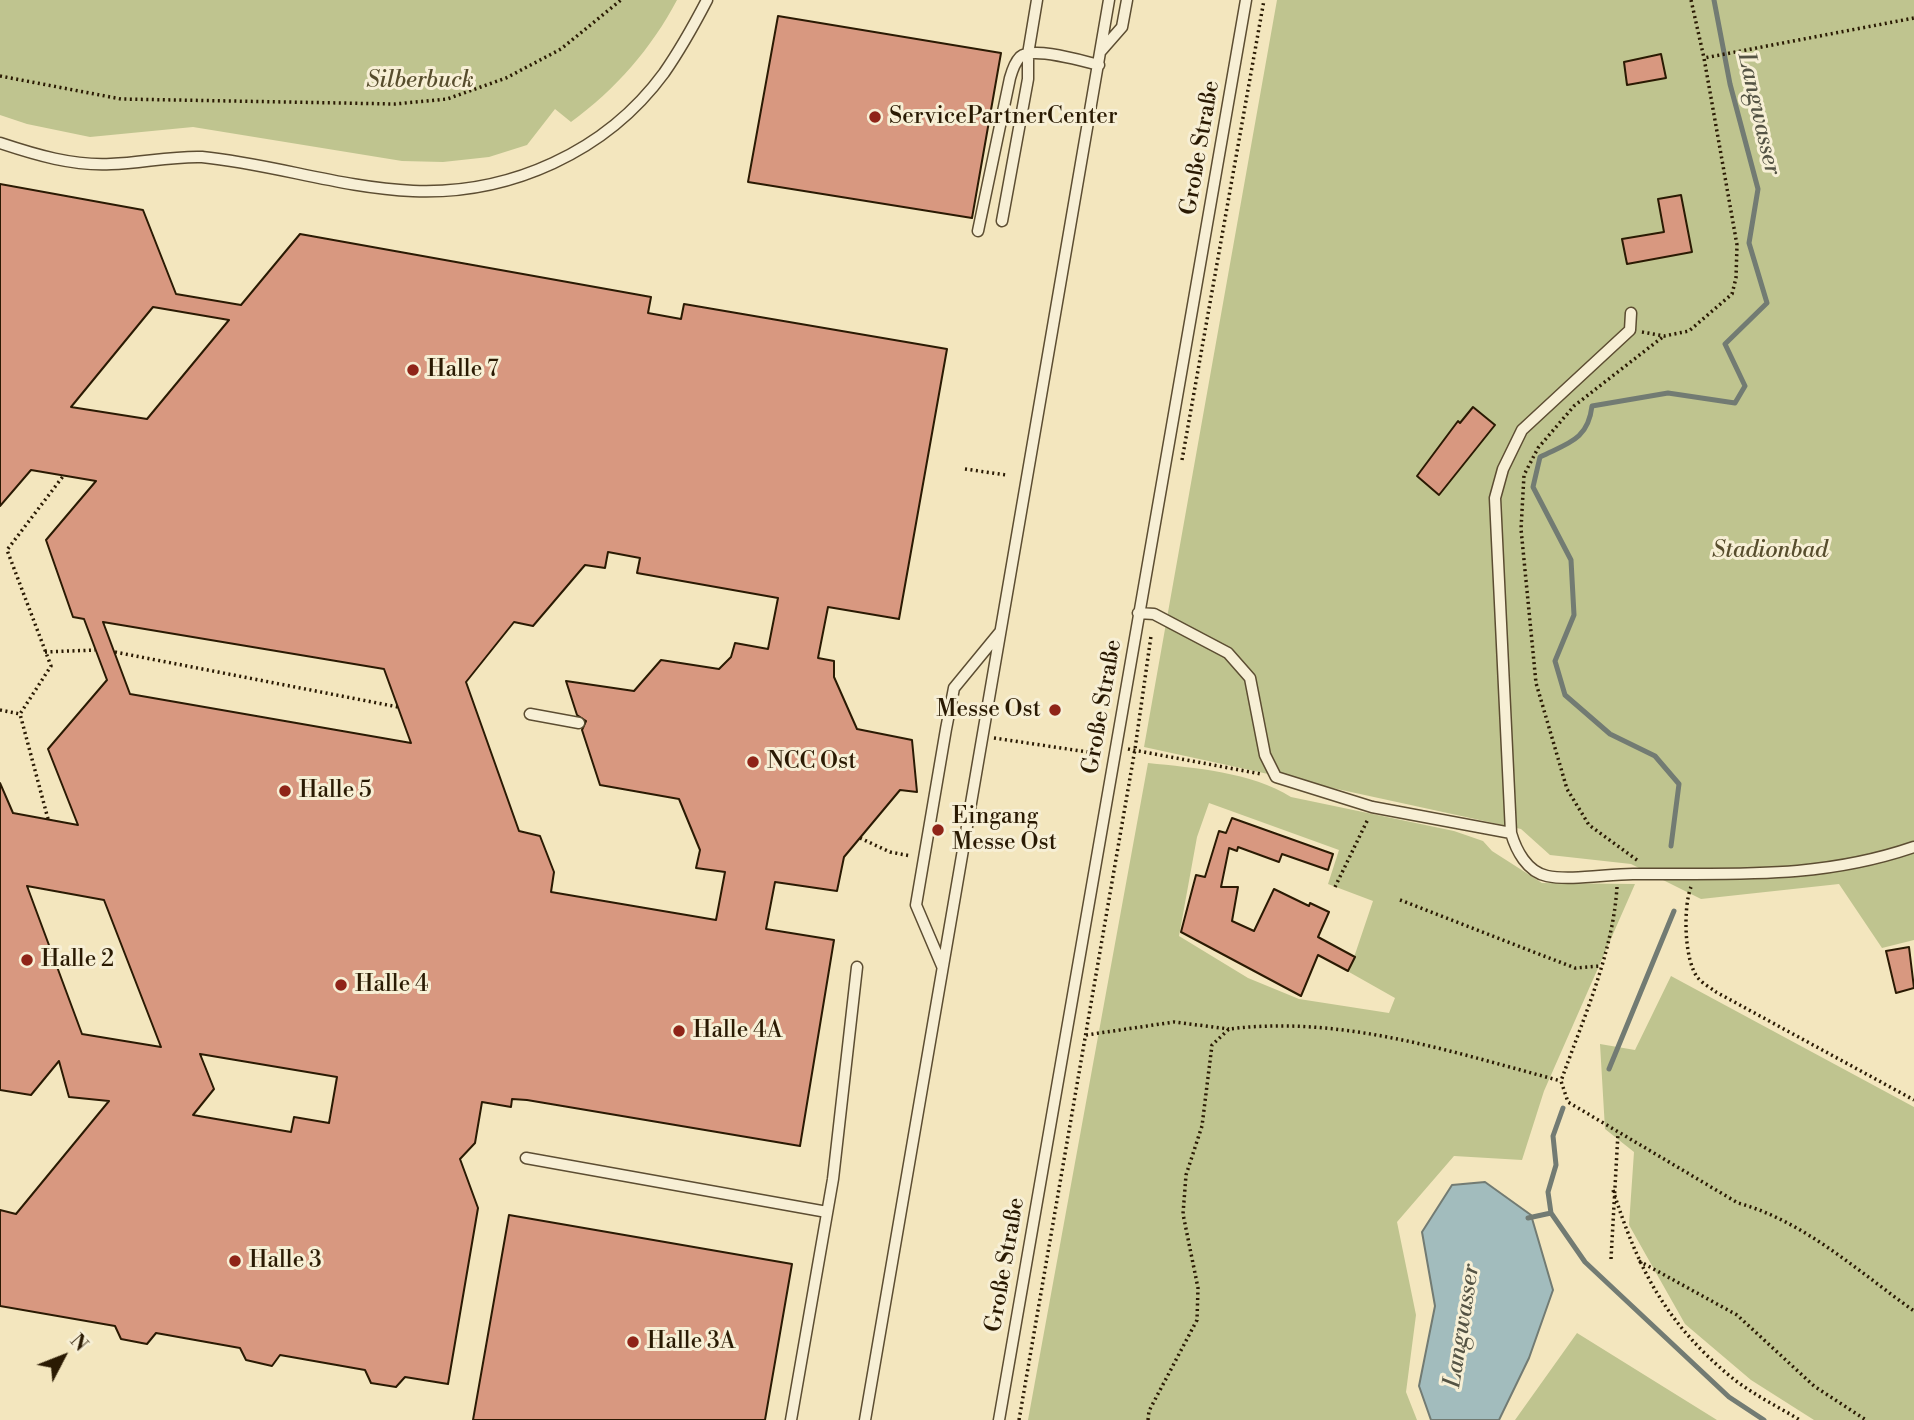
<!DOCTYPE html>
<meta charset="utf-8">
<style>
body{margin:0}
#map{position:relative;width:1914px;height:1420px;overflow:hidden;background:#f3e6be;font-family:"Libre Bodoni",serif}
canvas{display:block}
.north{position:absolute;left:28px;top:1322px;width:70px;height:70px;-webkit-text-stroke:5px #f7efd5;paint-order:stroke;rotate:48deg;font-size:19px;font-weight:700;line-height:28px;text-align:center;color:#2a1a03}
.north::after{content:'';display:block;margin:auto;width:24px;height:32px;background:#2a1a03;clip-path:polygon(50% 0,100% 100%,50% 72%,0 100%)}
</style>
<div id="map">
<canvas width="1914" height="1420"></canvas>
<div class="north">N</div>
</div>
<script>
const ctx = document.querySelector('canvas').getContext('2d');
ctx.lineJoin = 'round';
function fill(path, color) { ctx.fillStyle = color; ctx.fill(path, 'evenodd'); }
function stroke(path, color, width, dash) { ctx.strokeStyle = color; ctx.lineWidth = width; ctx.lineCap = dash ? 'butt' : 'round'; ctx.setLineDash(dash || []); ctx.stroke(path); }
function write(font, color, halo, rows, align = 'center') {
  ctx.font = font + ' "Libre Bodoni",serif'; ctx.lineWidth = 6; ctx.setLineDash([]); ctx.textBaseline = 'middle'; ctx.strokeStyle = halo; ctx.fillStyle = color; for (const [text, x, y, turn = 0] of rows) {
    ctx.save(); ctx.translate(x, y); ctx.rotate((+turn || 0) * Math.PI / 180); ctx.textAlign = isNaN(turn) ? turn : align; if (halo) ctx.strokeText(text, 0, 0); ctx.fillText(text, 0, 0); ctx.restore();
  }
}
const green = new Path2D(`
 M 0,0 L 677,0 C 651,49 616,89 571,122 L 555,109 L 527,145 L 489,157 L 443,162 L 402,161 L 193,127 L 90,137 L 27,124 L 0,115 Z
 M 1277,0 L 1914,0 L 1914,940 L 1882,948 L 1839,884 L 1701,899 L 1631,864 L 1550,855 L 1521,829 L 1144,747 Z
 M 1148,763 C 1195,768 1251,772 1291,797 L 1454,831 L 1483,841 L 1492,851 L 1542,883 L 1635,884 L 1544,1091 L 1522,1160 L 1454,1156 L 1397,1222 L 1416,1315 L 1406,1392 L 1417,1420 L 1028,1420 ZM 1209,803 L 1339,850 L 1328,884 L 1373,901 L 1349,972 L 1395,998 L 1389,1013 L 1299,999 L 1248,978 L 1179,936 L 1197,837 Z
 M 1671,976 L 1914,1107 L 1914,1420 L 1814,1420 L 1751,1380 L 1685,1324 L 1629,1225 L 1634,1152 L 1605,1129 L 1600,1044 L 1635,1050 Z
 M 1577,1333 L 1717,1420 L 1515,1420 Z`);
const water = new Path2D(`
 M 1485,1182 L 1531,1215 L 1553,1290 L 1529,1358 L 1499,1420 L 1431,1420 L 1419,1386 L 1435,1306 L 1422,1232 L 1452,1185 Z`);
const stream = new Path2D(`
 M 1671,846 L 1679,784 L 1655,756 L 1610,734 L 1565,695 L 1555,661 L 1574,615 L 1571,560 L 1533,487 L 1540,457 C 1568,443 1588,440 1592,406 L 1668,393 L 1735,403 L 1745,386 L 1725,344 L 1767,303 L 1749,243 L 1758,189 L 1730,84 L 1714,0
 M 1609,1069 L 1674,911
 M 1551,1213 L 1585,1262 L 1729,1397 L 1764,1420
 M 1528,1218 L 1551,1213 L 1548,1192 L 1556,1165 L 1553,1136 L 1563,1108`);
const building = new Path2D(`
 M 778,16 L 1001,53 L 972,218 L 748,182 Z
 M 1661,54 L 1666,78 L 1627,85 L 1624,62 Z
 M 0,184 L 143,210 L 176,294 L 241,305 L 300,234 L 651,297 L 648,313 L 681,319 L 684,304 L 947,349 L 899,619 L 828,607 L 818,658 L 834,661 L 834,677 L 857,729 L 912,740 L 917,792 L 900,790 L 844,857 L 837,891 L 775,882 L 766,929 L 834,940 L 800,1146 L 527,1100 L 512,1099 L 511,1107 L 482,1102 L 475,1143 L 460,1159 L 478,1208 L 448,1384 L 405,1377 L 396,1387 L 371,1383 L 365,1370 L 280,1355 L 272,1366 L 246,1360 L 240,1348 L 156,1333 L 147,1344 L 121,1339 L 115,1326 L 0,1306 L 0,1210 L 16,1214 L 109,1101 L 69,1097 L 59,1061 L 31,1095 L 0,1090 L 0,783 L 13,813 L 78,825 L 48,749 L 107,680 L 84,619 L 73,617 L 46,540 L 96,481 L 31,470 L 0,506 ZM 153,307 L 229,320 L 147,419 L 71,407 ZM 608,552 L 640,558 L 637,573 L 778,598 L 768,649 L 735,643 L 731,657 L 719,669 L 661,660 L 634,691 L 566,681 L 577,715 L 586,721 L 582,730 L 600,785 L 679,799 L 700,850 L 696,868 L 725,872 L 716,920 L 551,892 L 554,872 L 540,836 L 519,831 L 466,682 L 514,622 L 533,626 L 585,565 L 605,568 ZM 103,622 L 384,669 L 411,743 L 130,694 ZM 27,886 L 104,900 L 161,1047 L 82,1034 ZM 200,1054 L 337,1077 L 329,1123 L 294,1117 L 291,1132 L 193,1115 L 214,1089 Z
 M 1681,195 L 1692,252 L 1627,264 L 1622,239 L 1664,232 L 1658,199 Z
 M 1473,407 L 1495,425 L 1439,495 L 1417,476 L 1458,421 L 1460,423 Z
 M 1232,818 L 1333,854 L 1328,870 L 1282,854 L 1279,862 L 1238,847 L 1237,851 L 1229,848 L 1221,887 L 1238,887 L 1232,921 L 1254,931 L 1274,889 L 1309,906 L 1310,903 L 1329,912 L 1318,937 L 1355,957 L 1348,971 L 1318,955 L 1301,996 L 1181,932 L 1196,875 L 1205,877 L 1219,831 L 1226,833 Z
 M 1909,947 L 1914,988 L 1896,993 L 1886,951 Z
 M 509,1215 L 792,1264 L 765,1420 L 473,1420 Z`);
const path = new Path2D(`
 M 1691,0 L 1704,58
 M 0,76 L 121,99 L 395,104 L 447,99 L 506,78 L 561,49 L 621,0
 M 1642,332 L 1664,336 L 1689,331 L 1732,294 L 1736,278 L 1737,245 L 1704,58 L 1914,18
 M 1182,460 L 1264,0
 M 965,469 L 1006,475
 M 45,652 L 95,650
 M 115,652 L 398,707
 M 0,710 L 20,714
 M 994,738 L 1101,754
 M 1128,749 L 1261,774
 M 48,819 L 20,714 L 51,666 L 7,550 L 64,475
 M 860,838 L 890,852 L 911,856
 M 1637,860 L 1589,825 L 1567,789 L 1536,683 L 1521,529 L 1524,475 L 1538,448 L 1574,406 L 1664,336
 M 1335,887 L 1368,819
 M 1617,887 C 1613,953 1583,1019 1561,1081 L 1568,1102 L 1738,1203 C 1804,1221 1859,1272 1914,1311
 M 1691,887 C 1683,907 1684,961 1698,978 C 1703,984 1711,988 1716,992 L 1914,1100
 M 1400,900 L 1575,968 L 1600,966
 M 1086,1035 L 1174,1022 L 1229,1029
 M 1613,1190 C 1638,1269 1666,1323 1731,1377 C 1752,1394 1777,1406 1800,1420
 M 1611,1259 L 1618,1133
 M 1639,1261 L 1737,1315 L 1814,1386 L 1866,1420
 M 1019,1420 L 1135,749 L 1151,636
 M 1148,1420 L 1149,1411 L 1197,1320 L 1198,1288 L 1183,1214 L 1186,1175 L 1202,1126 L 1212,1045 L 1229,1029 C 1343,1015 1452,1052 1561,1081`);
const lane = new Path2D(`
 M 1101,51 L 1122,27 L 1127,0
 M 0,143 C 36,155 73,166 111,164 C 142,163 171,156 202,157 C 273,164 342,188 413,191 C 510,195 606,152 664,73 C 680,50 694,25 707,0
 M 1002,221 L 1028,79 L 1028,54 L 1037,0
 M 978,231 L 1010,78 C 1012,71 1015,62 1020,57 C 1033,46 1082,61 1099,65
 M 1631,313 L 1630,330 L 1522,430 L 1503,469 L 1495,498 L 1511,833 C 1516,850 1527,872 1547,876 C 1570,881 1608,874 1633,874 C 1732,873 1818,880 1914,847
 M 1138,613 L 1154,614 L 1228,653 L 1250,678 L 1265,755 L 1276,777 L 1372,807 L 1511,833
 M 530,714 L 579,723
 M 942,966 L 916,905 L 946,729 L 954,688 L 1000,632
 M 526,1158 L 827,1212
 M 791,1420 L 833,1179 L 857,967
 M 865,1420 L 1109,0
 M 999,1420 L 1246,0`);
const markers = [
 [875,117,7,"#8f2418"],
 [413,370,7,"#8f2418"],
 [1055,710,7,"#8f2418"],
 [753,762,7,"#8f2418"],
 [285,791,7,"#8f2418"],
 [938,830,7,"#8f2418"],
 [27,960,7,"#8f2418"],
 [341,985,7,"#8f2418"],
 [679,1031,7,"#8f2418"],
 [235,1261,7,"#8f2418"],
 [633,1342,7,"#8f2418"]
];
const parkNames = [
 ["Silberbuck",420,81],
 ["Stadionbad",1770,551]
];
const poiNames = [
 ["ServicePartnerCenter",889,117],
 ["Halle 7",427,370],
 ["Messe Ost",1041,710,"right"],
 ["NCC Ost",767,762],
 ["Halle 5",299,791],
 ["Eingang",952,817],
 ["Messe Ost",952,843],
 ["Halle 2",41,960],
 ["Halle 4",355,985],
 ["Halle 4A",693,1031],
 ["Halle 3",249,1261],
 ["Halle 3A",647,1342]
];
const streetNames = [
 ["Große Straße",1201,148,-80],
 ["Große Straße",1103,707,-80],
 ["Große Straße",1006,1265,-80]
];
const waterNames = [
 ["Langwasser",1758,114,77],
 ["Langwasser",1463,1326,-81]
];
fill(green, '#bfc48f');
fill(water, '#a2bcbd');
stroke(water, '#727b73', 2);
stroke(stream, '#727b73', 5);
fill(building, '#d89880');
stroke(building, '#2a1a03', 2);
stroke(lane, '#5c4d32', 13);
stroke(path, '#2a1a03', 3.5, [2, 3.5]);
stroke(lane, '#f7efd5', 10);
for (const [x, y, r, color] of markers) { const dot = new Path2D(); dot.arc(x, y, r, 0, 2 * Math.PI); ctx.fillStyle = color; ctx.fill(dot); stroke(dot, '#f7efd5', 2.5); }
write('italic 23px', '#574d2d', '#f7efd5', parkNames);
write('23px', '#2a1a03', '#f7efd5', poiNames, 'left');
write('23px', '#2a1a03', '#f7efd5', streetNames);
write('italic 24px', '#545344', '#f7efd5', waterNames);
</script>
